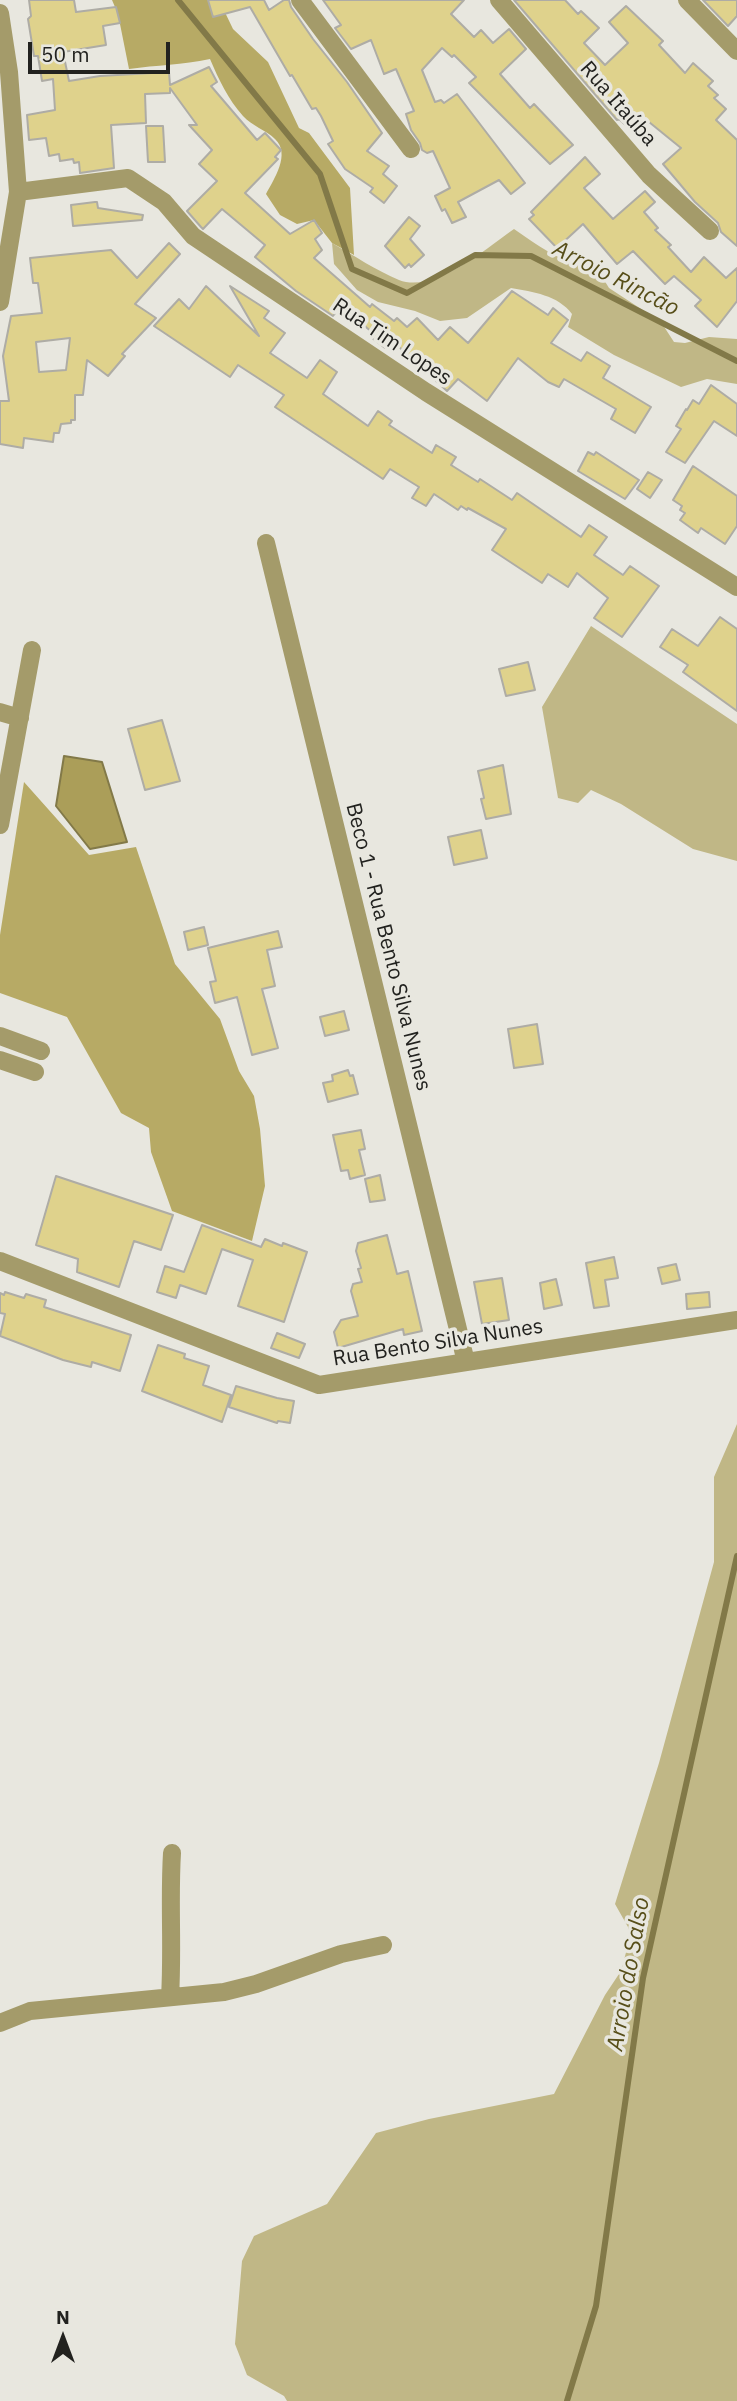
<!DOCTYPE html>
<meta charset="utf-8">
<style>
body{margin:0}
#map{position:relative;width:737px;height:2401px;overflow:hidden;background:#e8e7df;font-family:"IBM Plex Sans",sans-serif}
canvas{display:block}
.north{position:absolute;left:28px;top:2303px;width:70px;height:70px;-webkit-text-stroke:5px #e8e7df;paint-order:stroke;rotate:0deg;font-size:19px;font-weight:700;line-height:28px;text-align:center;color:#22221f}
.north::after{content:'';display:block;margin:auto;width:24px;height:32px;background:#22221f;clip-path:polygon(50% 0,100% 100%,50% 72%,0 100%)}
.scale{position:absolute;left:28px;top:42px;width:142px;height:32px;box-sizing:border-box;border:4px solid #22221f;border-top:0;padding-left:9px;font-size:21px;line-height:24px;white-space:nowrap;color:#22221f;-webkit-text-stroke:5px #e8e7df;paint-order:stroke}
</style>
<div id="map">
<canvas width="737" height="2401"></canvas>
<div class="north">N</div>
<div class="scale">50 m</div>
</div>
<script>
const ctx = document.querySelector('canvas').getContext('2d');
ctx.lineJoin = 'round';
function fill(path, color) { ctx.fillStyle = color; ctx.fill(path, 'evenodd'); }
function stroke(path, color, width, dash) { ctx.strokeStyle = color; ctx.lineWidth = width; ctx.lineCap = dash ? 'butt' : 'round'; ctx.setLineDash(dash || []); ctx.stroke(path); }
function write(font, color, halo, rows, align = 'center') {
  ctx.font = font + ' "IBM Plex Sans",sans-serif'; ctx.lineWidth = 7; ctx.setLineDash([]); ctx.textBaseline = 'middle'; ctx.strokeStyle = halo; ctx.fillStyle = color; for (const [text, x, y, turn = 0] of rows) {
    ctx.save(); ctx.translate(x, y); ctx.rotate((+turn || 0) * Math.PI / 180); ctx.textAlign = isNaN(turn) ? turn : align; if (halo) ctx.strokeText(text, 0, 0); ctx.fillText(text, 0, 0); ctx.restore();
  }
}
const green = new Path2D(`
 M 514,229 C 546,251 559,261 598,270 L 609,288 L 661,322 L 674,342 L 685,343 L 709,337 L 737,339 L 737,384 L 707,379 L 681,387 L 614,355 L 568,327 L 572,314 C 558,295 533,292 511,288 L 467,318 L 440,321 L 415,311 L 378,302 L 357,290 L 334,264 L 332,243 C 353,255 377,271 399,280 C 434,294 487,248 514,229 Z
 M 591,626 L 737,724 L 737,861 L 693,849 L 621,804 L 591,790 L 578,803 L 558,798 L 542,707 Z
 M 737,1424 L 737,2401 L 287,2401 L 284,2396 L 247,2375 L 235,2344 L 242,2261 L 254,2236 L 327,2204 L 376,2133 L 429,2119 L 554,2094 L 605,1995 L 621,1971 L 628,1945 L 628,1927 L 615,1904 L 659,1763 L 714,1562 L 714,1477 Z`);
const forest = new Path2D(`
 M 112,0 L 219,0 L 233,29 L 268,62 L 299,128 L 309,133 L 350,188 L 354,255 L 332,243 L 314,220 L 297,224 L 280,215 L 266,194 C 274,179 291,154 275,139 C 266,130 252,126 243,116 C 228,99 219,80 210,59 C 182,65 157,65 129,69 L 118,14 Z
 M 24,782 L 89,855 L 136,847 L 175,964 L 220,1019 L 239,1071 L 254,1096 L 260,1129 L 265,1186 L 252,1241 L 172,1211 L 151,1152 L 149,1128 L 121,1113 L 67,1017 L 0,993 L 0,935 Z`);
const water = new Path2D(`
 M 64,756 L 102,762 L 127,842 L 90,849 L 56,806 Z`);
const stream = new Path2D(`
 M 178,0 L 320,174 L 352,269 L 407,293 L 475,255 L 531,256 L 737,361
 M 567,2401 L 596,2306 L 643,1978 L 737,1556`);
const building = new Path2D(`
 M 29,0 L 74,0 L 76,12 L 116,7 L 120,23 L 103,26 L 106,45 L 63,52 L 69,81 L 100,76 L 169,72 L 170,85 L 209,67 L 217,82 L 211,86 L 240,120 L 257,140 L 265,133 L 281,150 L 275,157 L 278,159 L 245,193 L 290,234 L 314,220 L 322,233 L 315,239 L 322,250 L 314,258 L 370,307 L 372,304 L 394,321 L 397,318 L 407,327 L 417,318 L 438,340 L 450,327 L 468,343 L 512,291 L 548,315 L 553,308 L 568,320 L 551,343 L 581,361 L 587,352 L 610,366 L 603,378 L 651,407 L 635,433 L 611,419 L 616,409 L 564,379 L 559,387 L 548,382 L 518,358 L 487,401 L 458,379 L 447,391 L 436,381 L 441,375 L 419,354 L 412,361 L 393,340 L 385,348 L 371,337 L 373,333 L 341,306 L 333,316 L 296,291 L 255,257 L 265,245 L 222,209 L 203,229 L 201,227 L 187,211 L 217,181 L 199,164 L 212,150 L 189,125 L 197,125 L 170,88 L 170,93 L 145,94 L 146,123 L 111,125 L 114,168 L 80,173 L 79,162 L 74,163 L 73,159 L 60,161 L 59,154 L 49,156 L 46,138 L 29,140 L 27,115 L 55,110 L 53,79 L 42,81 L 38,56 L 34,56 L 28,19 L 31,16 Z
 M 208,0 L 264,0 L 269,10 L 284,0 L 289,0 L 291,7 L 313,39 L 347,82 L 382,133 L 367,151 L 389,166 L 383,174 L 397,186 L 384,203 L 370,192 L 373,188 L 345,169 L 328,144 L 333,141 L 321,116 L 316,108 L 312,109 L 292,75 L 290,76 L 250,7 L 213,17 Z
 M 323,0 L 464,0 L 451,14 L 474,37 L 481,30 L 493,43 L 509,29 L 526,49 L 500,74 L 530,108 L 534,104 L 573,145 L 550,164 L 469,83 L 476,77 L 454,55 L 452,57 L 442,48 L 422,70 L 435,102 L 441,100 L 444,103 L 457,94 L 525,183 L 511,194 L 499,180 L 458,202 L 466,217 L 452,223 L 445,209 L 442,211 L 435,196 L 450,188 L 433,151 L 427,153 L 422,150 L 420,143 L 411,130 L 406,114 L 414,111 L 396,69 L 384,74 L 371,40 L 351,49 L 335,28 L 341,25 Z
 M 514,0 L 565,0 L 578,14 L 581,11 L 599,28 L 584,43 L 605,65 L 628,43 L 609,22 L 626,6 L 663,41 L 659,45 L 685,73 L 693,63 L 713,81 L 708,86 L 718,95 L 714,98 L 726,109 L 716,120 L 737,140 L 737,246 L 721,232 L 718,223 L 695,202 L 663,164 L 681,148 L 649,122 L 636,135 L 619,119 L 617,120 Z
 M 703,0 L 737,0 L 737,16 L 728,26 Z
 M 146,126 L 163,126 L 165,162 L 148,162 Z
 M 585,157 L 600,174 L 584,188 L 613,219 L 645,191 L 655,202 L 644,212 L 658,228 L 655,230 L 671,245 L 668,247 L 691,272 L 704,257 L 726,278 L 737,268 L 737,301 L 717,327 L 695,306 L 701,300 L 674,276 L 665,284 L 633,251 L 617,264 L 583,224 L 557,248 L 529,219 L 534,215 L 531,212 Z
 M 95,202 L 97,202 L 98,208 L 143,215 L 142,220 L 73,226 L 71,205 Z
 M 409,217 L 420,226 L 410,239 L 424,255 L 411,267 L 409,264 L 405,268 L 385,246 Z
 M 169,243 L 180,254 L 135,304 L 156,318 L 122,354 L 125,356 L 108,376 L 87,360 L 83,395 L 75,395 L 75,420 L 71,420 L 71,423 L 61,424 L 59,433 L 54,433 L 53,442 L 24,438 L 23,448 L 0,444 L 0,401 L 9,401 L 3,356 L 11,316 L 42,313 L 38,283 L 33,283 L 30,258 L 111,250 L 137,278 ZM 70,338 L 66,370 L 39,372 L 36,342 Z
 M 206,286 L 259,336 L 230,286 L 269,311 L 264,318 L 285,333 L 270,353 L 307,378 L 320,360 L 337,372 L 323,394 L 368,426 L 378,411 L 392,421 L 389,425 L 432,453 L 436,445 L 456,457 L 451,465 L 478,482 L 480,479 L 512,500 L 517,493 L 581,537 L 589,525 L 607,537 L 594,555 L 623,575 L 630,566 L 659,586 L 622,637 L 594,618 L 608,598 L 577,573 L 568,587 L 548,574 L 542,583 L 492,550 L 506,529 L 468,508 L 467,510 L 461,506 L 458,510 L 434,494 L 426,506 L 412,498 L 419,487 L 390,469 L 383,479 L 275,407 L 284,395 L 238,365 L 230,377 L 154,326 L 179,299 L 189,309 Z
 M 711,385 L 737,404 L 737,436 L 714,421 L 685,463 L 666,452 L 681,429 L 676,426 L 686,409 L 687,410 L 693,400 L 699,404 Z
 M 588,452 L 594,455 L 596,452 L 639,480 L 625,499 L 578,471 Z
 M 693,466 L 737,496 L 737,526 L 725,544 L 701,528 L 698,533 L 680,520 L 685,513 L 680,510 L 682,506 L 673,500 Z
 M 648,472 L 662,480 L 650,498 L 637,489 Z
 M 720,617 L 737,629 L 737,711 L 683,672 L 688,665 L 660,647 L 672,629 L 698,646 Z
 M 528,662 L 535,690 L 506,696 L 499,669 Z
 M 162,720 L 180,781 L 145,790 L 128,729 Z
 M 503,765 L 511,814 L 486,819 L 481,799 L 484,798 L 478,771 Z
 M 481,830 L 487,858 L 454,865 L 448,837 Z
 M 204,927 L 208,945 L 188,950 L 184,932 Z
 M 278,931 L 282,947 L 267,950 L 275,986 L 262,989 L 278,1048 L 252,1055 L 237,997 L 215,1003 L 210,982 L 216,981 L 208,948 Z
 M 344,1011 L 349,1030 L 325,1036 L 320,1017 Z
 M 537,1024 L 543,1064 L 514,1068 L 508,1029 Z
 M 348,1070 L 350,1076 L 353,1075 L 358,1094 L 328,1102 L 323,1083 L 333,1081 L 332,1075 Z
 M 361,1130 L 365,1149 L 359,1150 L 365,1175 L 350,1179 L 348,1170 L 341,1171 L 333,1135 Z
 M 380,1175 L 385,1200 L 370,1202 L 365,1179 Z
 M 56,1176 L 173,1215 L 161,1250 L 134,1241 L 119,1287 L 77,1272 L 78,1259 L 36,1245 Z
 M 202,1225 L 261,1247 L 265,1239 L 282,1246 L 283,1243 L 307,1252 L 284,1322 L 238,1306 L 253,1260 L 222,1249 L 206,1294 L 180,1285 L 176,1298 L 157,1292 L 165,1266 L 184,1272 Z
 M 387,1235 L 397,1274 L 408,1271 L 422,1331 L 404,1335 L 403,1329 L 338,1348 L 334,1332 L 341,1320 L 358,1316 L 351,1291 L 353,1284 L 362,1282 L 358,1269 L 361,1268 L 356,1251 L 358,1243 Z
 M 614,1257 L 618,1278 L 605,1280 L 609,1306 L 594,1308 L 586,1263 Z
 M 676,1264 L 680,1280 L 662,1284 L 658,1268 Z
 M 502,1278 L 509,1320 L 482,1324 L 474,1282 Z
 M 556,1279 L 562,1305 L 544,1309 L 540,1283 Z
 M 5,1292 L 24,1298 L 26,1294 L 46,1300 L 44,1307 L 131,1335 L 120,1371 L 92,1362 L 91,1367 L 63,1360 L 0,1336 L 5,1314 L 0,1313 L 0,1293 L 4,1295 Z
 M 709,1292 L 710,1307 L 687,1309 L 686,1294 Z
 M 277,1333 L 305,1344 L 299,1358 L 271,1348 Z
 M 158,1345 L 185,1354 L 184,1358 L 209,1366 L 203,1385 L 231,1395 L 222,1422 L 142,1391 Z
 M 236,1386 L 277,1398 L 294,1401 L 290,1423 L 278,1421 L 277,1423 L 229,1407 Z`);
const minor = new Path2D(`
 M 300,0 L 411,149
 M 499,0 L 649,175 L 710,231
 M 687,0 L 737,51
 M 0,13 L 9,72 L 18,192 L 0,302
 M 18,192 L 128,178 L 164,202 L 193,236 L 426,392 L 737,587
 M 266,543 L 466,1362
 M 0,712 L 20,718
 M 0,825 L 32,650
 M 0,1036 L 41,1051
 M 0,1060 L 35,1072
 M 0,1261 L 319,1385 L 737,1320
 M 170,1997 C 173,1949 169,1901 172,1853
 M 0,2023 L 30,2011 L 224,1992 L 256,1984 L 341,1954 L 383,1945`);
const streetNames = [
 ["Rua Itaúba",618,104,49],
 ["Rua Tim Lopes",392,342,34],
 ["Beco 1 - Rua Bento Silva Nunes",388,947,76],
 ["Rua Bento Silva Nunes",438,1343,-9]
];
const waterNames = [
 ["Arroio Rincão",616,279,27],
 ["Arroio do Salso",629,1974,-80]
];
fill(green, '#c0b786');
fill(forest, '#b7aa65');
fill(water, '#ab9e59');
stroke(water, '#827948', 2);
stroke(stream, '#827948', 6);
fill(building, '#dfd28c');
stroke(building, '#aeaca5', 2);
stroke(minor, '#a49b6a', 18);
write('21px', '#22221f', '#e8e7df', streetNames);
write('italic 23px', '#574e19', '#e8e7df', waterNames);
</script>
